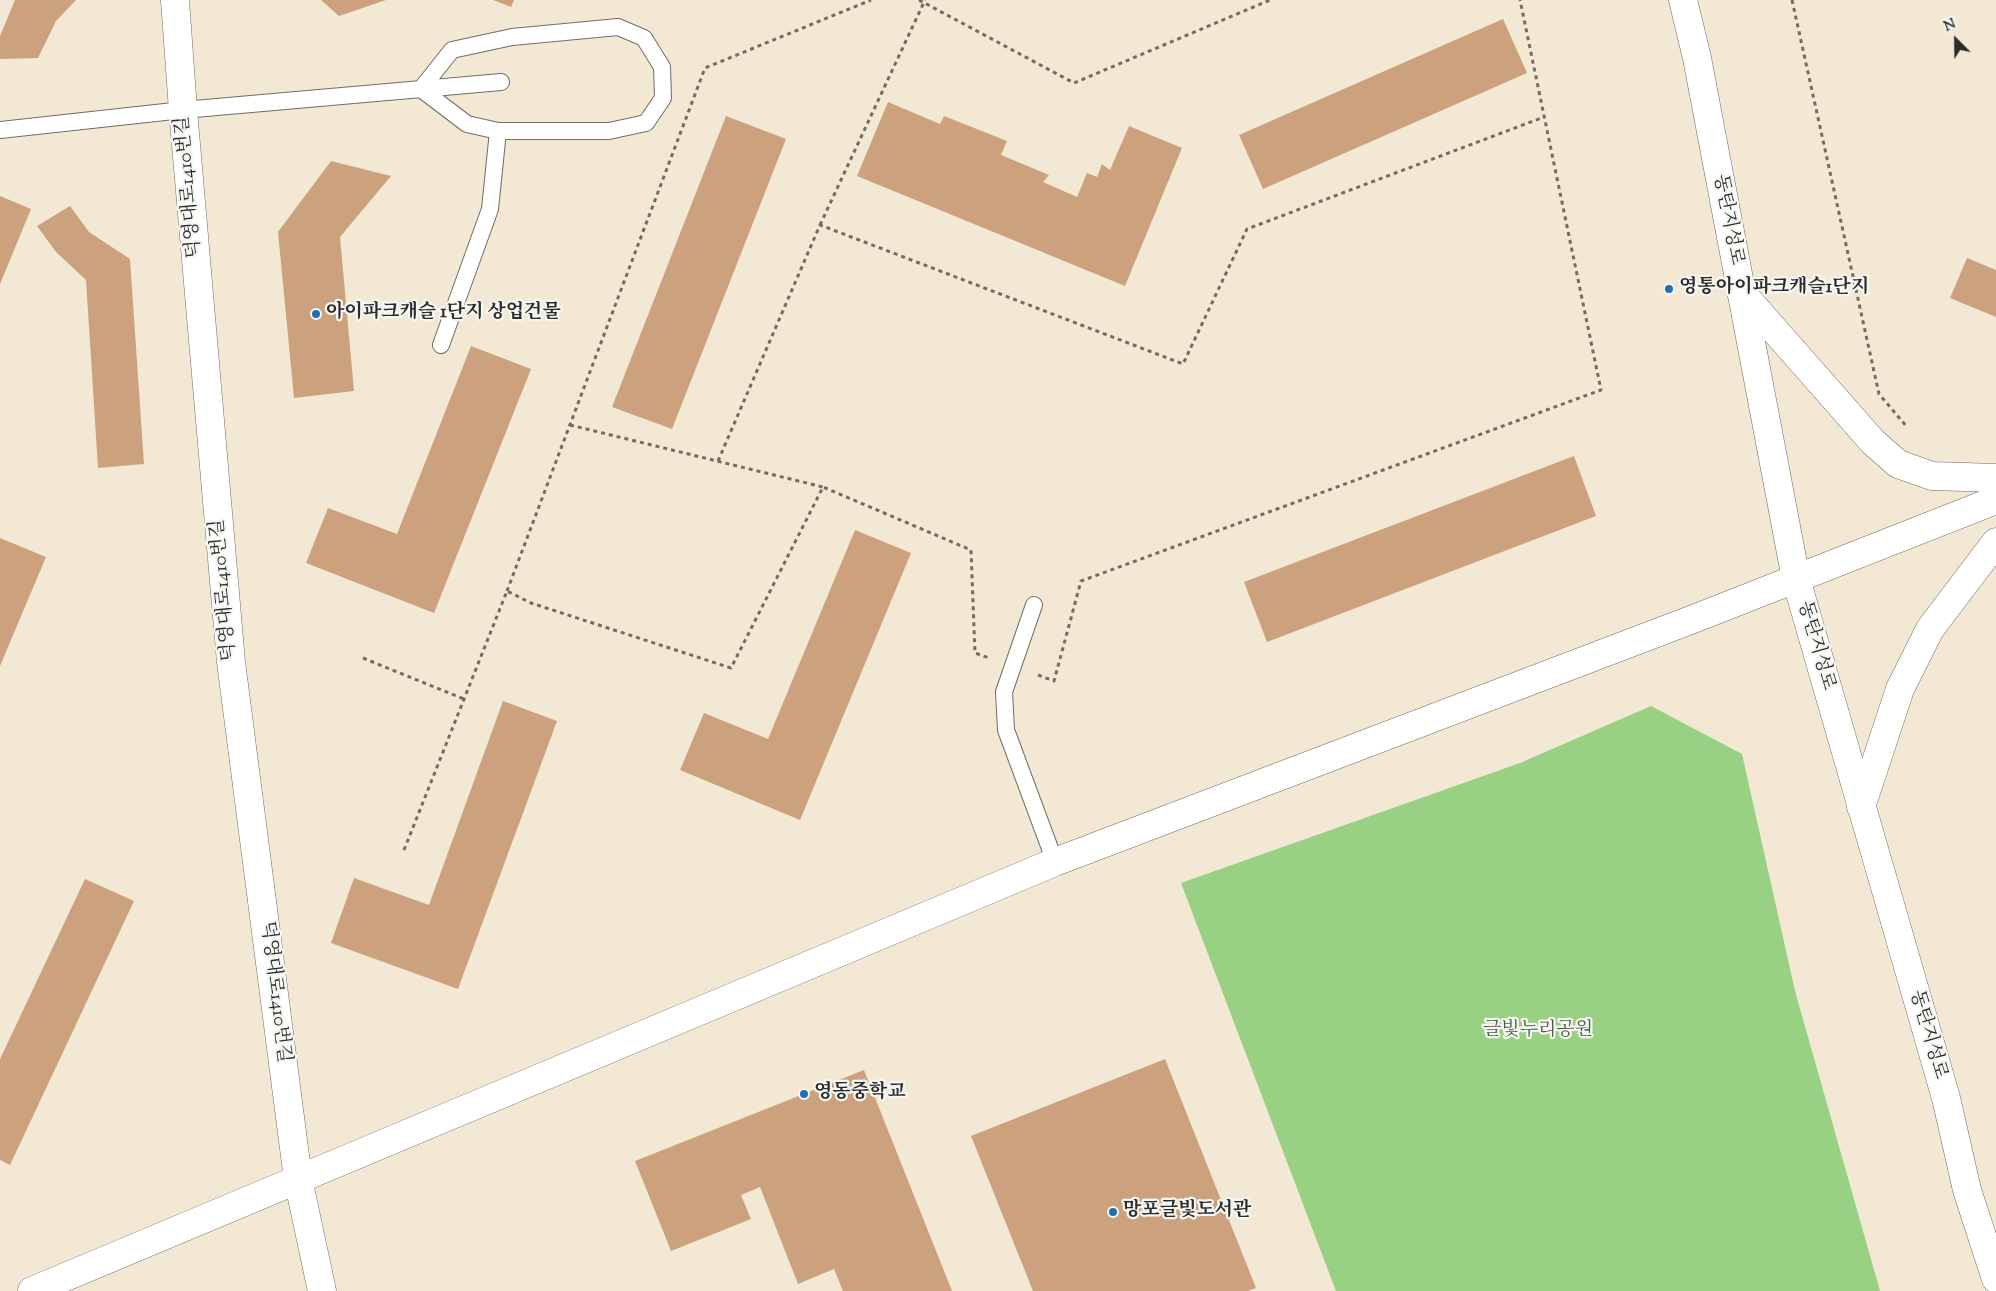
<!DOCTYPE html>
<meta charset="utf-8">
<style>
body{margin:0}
#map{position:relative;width:1996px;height:1291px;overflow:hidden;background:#f3e8d3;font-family:"Sorts Mill Goudy",serif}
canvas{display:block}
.north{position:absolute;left:1931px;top:15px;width:50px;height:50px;-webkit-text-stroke:4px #f6f6f2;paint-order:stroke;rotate:337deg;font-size:14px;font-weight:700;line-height:20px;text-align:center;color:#2b2b2b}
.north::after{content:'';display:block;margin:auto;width:18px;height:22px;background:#2b2b2b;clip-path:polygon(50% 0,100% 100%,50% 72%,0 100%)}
</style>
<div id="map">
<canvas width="1996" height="1291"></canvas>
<div class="north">N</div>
</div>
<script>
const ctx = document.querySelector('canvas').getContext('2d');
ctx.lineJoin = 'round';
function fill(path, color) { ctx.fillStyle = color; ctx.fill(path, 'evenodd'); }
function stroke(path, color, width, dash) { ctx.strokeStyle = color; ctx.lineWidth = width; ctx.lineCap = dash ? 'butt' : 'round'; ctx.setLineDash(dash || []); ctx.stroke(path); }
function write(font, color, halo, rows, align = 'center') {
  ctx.font = font + ' "Sorts Mill Goudy","Noto Serif KR",serif'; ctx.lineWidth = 4.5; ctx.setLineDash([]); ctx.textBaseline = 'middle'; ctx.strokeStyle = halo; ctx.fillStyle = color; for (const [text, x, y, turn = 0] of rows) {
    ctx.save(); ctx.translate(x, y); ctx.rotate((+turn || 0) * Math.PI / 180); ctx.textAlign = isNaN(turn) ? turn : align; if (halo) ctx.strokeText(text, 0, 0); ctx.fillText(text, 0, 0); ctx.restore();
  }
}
const green = new Path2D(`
 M 1651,706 L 1742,754 L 1795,991 L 1880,1291 L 1336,1291 L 1181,883 L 1520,763 Z`);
const building = new Path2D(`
 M 15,0 L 76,0 L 56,21 L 38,58 L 0,59 L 0,36 Z
 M 321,0 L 386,0 L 339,16 Z
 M 493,0 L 514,0 L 511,7 Z
 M 1503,19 L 1527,73 L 1263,189 L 1239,135 Z
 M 888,102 L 940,124 L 944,116 L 1007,141 L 1001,155 L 1049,175 L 1043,182 L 1077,197 L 1087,173 L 1097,177 L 1102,164 L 1110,170 L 1129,126 L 1182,148 L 1125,286 L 857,176 Z
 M 726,116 L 786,139 L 672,429 L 612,407 Z
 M 331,161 L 391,176 L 340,237 L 354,391 L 294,398 L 278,232 Z
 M 0,196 L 31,209 L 0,284 Z
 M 70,206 L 89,232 L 130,259 L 144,464 L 98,468 L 86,280 L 56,252 L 37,226 Z
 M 1967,258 L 1996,270 L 1996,317 L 1950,298 Z
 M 471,346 L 531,369 L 434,613 L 306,563 L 328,508 L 397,534 Z
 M 1574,456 L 1596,516 L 1267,642 L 1244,582 Z
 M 855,530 L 911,553 L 800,820 L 680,770 L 704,713 L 768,739 Z
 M 0,538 L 46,557 L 0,666 Z
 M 503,701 L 557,721 L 458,989 L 331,943 L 354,878 L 429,905 Z
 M 85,879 L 134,901 L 10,1165 L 0,1160 L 0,1059 Z
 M 1165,1059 L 1256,1288 L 1248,1291 L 1033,1291 L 971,1136 Z
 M 864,1070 L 952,1291 L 843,1291 L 834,1269 L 798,1284 L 760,1187 L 741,1195 L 751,1219 L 671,1251 L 635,1161 Z`);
const path = new Path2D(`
 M 919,0 L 1074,83 L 1270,0
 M 1792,0 L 1879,394 L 1907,427
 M 820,225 L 925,0
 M 570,425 L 823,487
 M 718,461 L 820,225 L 1183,364 L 1247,229 L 1544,117
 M 507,591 L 705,68 L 871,0
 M 363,658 L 464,699
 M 1038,675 L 1054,681 L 1081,581 L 1601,390 L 1520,0
 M 404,850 L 507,591 L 531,603 L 731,668 L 823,487 L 971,550 L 975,653 L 989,658`);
const lane = new Path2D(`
 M 618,27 L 644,38 L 662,67 L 663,98 L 646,123 L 609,131 L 498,131 L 467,124 L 421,89 L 452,50 L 512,37 Z
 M 0,130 L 183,110 L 501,82
 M 441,345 L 490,209 L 498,131
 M 1034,605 L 1004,692 L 1006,730 L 1055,862`);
const street = new Path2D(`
 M 175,0 L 183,110 L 231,662 L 298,1179
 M 32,1291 L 1055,862 L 1696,618 L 1996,500`);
const secondary = new Path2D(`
 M 1683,0 L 1697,58 L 1796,579 L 1946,1098 L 1967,1190 L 1996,1279
 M 1741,292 L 1873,442 L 1898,464 L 1932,476 L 1996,478
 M 1861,807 L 1900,689 L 1930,629 L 1996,542
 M 298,1179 L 322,1291`);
const markers = [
 [1669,289,5,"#1f6fb2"],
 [316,314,5,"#1f6fb2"],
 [804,1094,5,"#1f6fb2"],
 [1113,1212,5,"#1f6fb2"]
];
const streetNames = [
 ["덕영대로1410번길",190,187,-95],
 ["동탄지성로",1727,220,79],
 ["덕영대로1410번길",225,590,-95],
 ["동탄지성로",1815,646,74],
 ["덕영대로1410번길",274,992,83],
 ["동탄지성로",1927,1035,74]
];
const poiNames = [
 ["영통아이파크캐슬1단지",1679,289],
 ["아이파크캐슬 1단지 상업건물",326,314],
 ["영동중학교",814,1094],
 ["망포글빛도서관",1123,1212]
];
const parkNames = [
 ["글빛누리공원",1538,1032]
];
fill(green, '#98d184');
fill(building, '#cca27e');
stroke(lane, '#716d66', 18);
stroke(street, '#716d66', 29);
stroke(secondary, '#716d66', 29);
stroke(path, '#716d66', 3, [4, 4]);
stroke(lane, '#fff', 16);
stroke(street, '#fff', 28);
stroke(secondary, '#fff', 28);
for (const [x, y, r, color] of markers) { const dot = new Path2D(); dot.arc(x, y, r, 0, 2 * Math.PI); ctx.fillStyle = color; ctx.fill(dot); stroke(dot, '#f6f6f2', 2); }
write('19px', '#2b2b2b', '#f6f6f2', streetNames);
write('bold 19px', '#2b2b2b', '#f6f6f2', poiNames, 'left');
write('19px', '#4c5d46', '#f6f6f2', parkNames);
</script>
